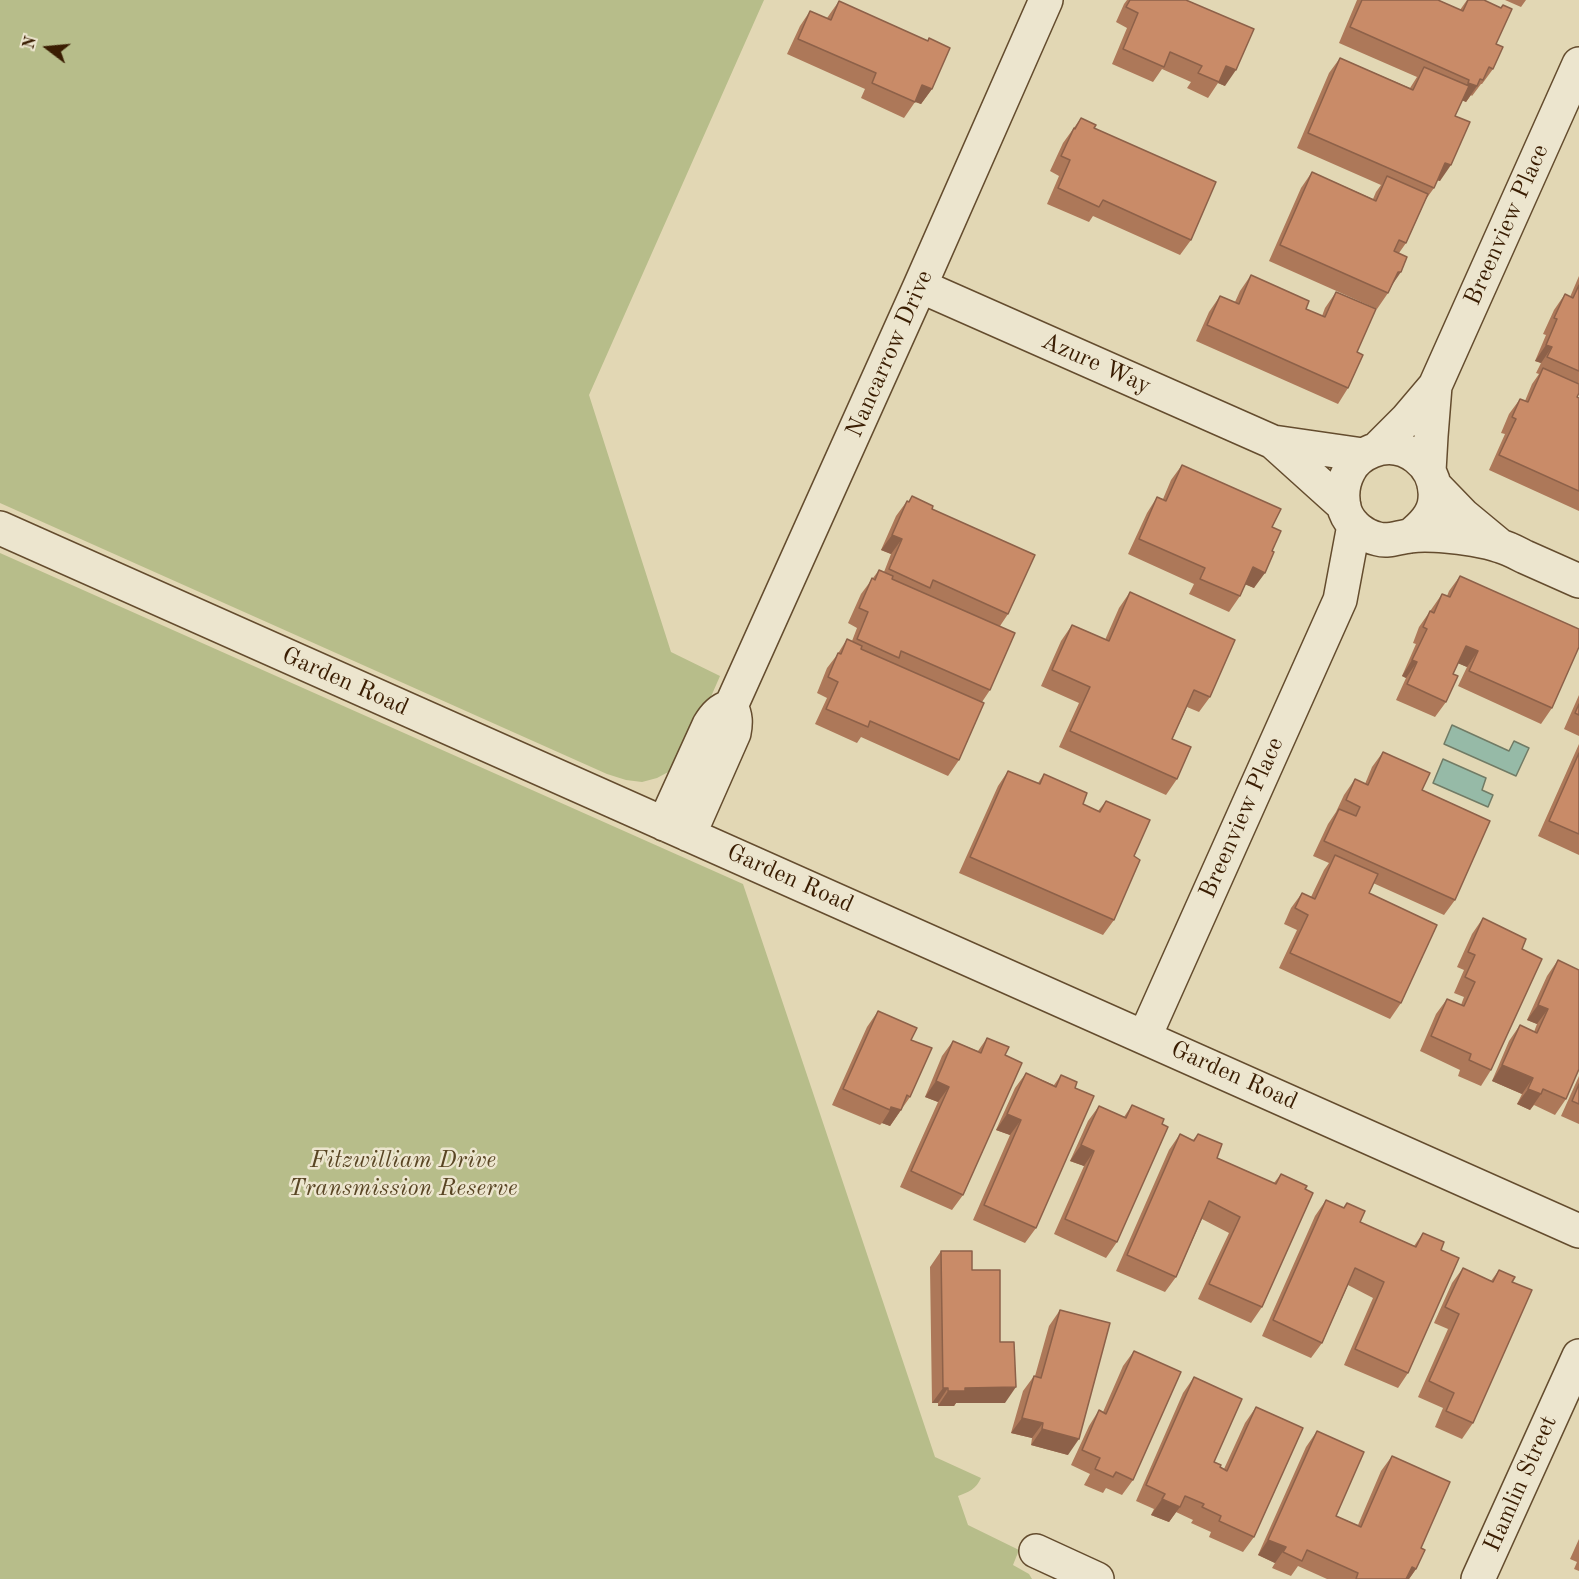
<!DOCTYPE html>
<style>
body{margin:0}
#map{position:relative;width:1579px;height:1579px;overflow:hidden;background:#e2d7b4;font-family:"Old Standard TT",serif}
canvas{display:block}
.north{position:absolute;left:18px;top:18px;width:60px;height:60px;-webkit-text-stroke:4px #ece5ce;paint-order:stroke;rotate:286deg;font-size:16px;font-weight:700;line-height:24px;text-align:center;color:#3a1d02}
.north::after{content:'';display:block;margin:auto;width:21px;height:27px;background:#3a1d02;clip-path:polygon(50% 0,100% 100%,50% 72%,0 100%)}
</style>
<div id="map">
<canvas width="1579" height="1579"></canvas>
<div class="north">N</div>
</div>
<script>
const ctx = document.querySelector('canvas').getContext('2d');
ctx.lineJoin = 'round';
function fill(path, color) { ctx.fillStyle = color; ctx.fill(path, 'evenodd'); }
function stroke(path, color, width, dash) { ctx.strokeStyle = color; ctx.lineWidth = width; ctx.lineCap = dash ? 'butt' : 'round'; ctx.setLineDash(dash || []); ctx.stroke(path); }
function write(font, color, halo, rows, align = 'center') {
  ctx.font = font + ' "Old Standard TT",serif'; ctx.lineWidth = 5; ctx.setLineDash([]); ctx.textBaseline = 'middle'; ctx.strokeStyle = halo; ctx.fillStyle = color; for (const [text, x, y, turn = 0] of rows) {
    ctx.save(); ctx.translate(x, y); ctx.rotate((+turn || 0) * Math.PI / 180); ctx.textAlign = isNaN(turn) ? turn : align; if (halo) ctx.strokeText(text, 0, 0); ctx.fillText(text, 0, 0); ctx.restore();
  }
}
const green = new Path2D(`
 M 0,0 L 764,0 L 589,395 L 671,652 L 720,676 L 696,731 L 672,770 L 657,778 L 642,782 L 626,780 L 607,774 L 0,503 Z
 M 0,553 L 743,884 L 935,1457 L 981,1478 C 976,1489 969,1492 958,1496 L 968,1525 L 1019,1550 L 1013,1565 L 1029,1574 L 1032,1579 L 0,1579 Z`);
const water = new Path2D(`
 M 1452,725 L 1509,751 L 1514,741 L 1529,748 L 1516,776 L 1444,744 Z
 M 1443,759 L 1486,778 L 1482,790 L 1493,795 L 1488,807 L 1433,783 Z`);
const minor = new Path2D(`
 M 920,286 L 1273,442 L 1363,455
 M 1273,442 L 1344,506
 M 1378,448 L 1407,419 L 1435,386 L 1579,64
 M 1429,471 L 1431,436 L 1435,386
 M 1434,485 L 1463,515 L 1498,544
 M 0,528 C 526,763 1053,995 1579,1231
 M 1410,536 C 1422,526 1434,515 1435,499 C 1438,465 1404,438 1372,451 C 1362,455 1354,461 1349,471 C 1342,484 1341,497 1345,511 C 1350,525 1364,536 1378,539 C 1389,542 1399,537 1410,536 C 1421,534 1435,535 1446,536 C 1460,537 1487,541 1500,546 C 1508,548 1517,553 1525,557 C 1543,565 1561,573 1579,581
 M 664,824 L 709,725 C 715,715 720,710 731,706 L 920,286 L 1046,0
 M 689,835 L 734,733 C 736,723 736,716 731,706
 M 1145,1036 L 1340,600 L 1354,525
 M 1036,1551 L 1097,1579
 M 1478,1579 L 1579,1356`);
const wall = new Path2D(`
 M 1127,0 L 1186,0 L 1225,86 L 1218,83 L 1208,98 L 1187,88 L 1191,82 L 1162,69 L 1153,82 L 1112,64 L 1127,28 L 1116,22 L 1124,4 Z
 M 1357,0 L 1438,0 L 1460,10 L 1467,0 L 1484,0 L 1496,44 L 1493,69 L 1482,84 L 1481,84 L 1472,96 L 1471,95 L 1466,102 L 1462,100 L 1455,116 L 1440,181 L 1437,180 L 1434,188 L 1426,199 L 1406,243 L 1399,253 L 1392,285 L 1388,293 L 1377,309 L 1269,261 L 1301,188 L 1312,172 L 1373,199 L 1376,192 L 1381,185 L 1297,148 L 1329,73 L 1340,58 L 1410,88 L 1417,77 L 1339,43 Z
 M 1505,0 L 1526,0 L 1521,7 Z
 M 839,1 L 932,89 L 921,104 L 915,102 L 904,118 L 861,98 L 865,89 L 787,54 L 800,26 L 810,11 L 827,18 Z
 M 1081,118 L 1094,128 L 1191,240 L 1180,255 L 1093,216 L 1089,222 L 1047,204 L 1059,176 L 1050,171 L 1063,143 Z
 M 1251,275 L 1306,309 L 1322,316 L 1325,308 L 1336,292 L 1357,352 L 1348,388 L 1338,404 L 1196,341 L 1209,312 L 1220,296 L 1235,302 L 1240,291 Z
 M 1579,276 L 1579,393 L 1577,397 L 1579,398 L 1579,511 L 1489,470 L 1505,434 L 1501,433 L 1509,414 L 1520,399 L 1525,401 L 1532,384 L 1539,374 L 1536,373 L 1541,363 L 1535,361 L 1546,335 L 1543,334 L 1554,310 L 1565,294 L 1570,297 Z
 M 1182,465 L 1272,527 L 1254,588 L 1245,584 L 1240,596 L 1229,612 L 1189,594 L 1194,584 L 1128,554 L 1147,513 L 1157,497 L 1163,499 L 1171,480 Z
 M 912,496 L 932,509 L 1008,614 L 1000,626 L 990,690 L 982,702 L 959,760 L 948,776 L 861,737 L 857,743 L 815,724 L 827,698 L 817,693 L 827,668 L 837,655 L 847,639 L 852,641 L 857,628 L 848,623 L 861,594 L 879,570 L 884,572 L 891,554 L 881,550 L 896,516 L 907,501 L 908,502 Z
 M 1460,576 L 1552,708 L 1541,724 L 1458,686 L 1467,667 L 1458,663 L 1453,674 L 1446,702 L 1435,717 L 1396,700 L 1406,678 L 1402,676 L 1416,644 L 1413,643 L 1419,627 L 1442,594 L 1447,596 L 1449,591 Z
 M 1130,592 L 1210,697 L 1199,712 L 1187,707 L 1172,739 L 1177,779 L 1166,795 L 1059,747 L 1079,703 L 1041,686 L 1061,641 L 1072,625 L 1105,640 L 1119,608 Z
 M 1579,695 L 1579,736 L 1564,729 Z
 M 1579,744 L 1579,855 L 1538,836 Z
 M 1383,752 L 1422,790 L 1455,900 L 1444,915 L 1373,883 L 1369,893 L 1401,1003 L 1390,1019 L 1279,968 L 1297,930 L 1284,924 L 1291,908 L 1302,893 L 1311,897 L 1324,870 L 1329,863 L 1313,856 L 1328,824 L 1336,812 L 1344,795 L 1355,779 L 1365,784 L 1372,767 Z
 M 1008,771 L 1038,783 L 1044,774 L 1083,804 L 1098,811 L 1106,801 L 1134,856 L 1114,920 L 1103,935 L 959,873 L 998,786 Z
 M 1483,918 L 1522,949 L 1491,1070 L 1481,1086 L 1458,1076 L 1460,1070 L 1420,1051 L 1436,1014 L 1447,999 L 1461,1005 L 1464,997 L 1454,993 L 1464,970 L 1457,967 L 1472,934 Z
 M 1558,960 L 1566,1099 L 1555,1115 L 1534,1105 L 1530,1110 L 1517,1104 L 1522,1094 L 1492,1081 L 1509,1041 L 1520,1025 L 1534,1032 L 1537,1024 L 1527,1020 L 1547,976 Z
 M 878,1011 L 911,1040 L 910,1097 L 890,1126 L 882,1123 L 880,1125 L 832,1105 L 867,1027 Z
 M 987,1038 L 1005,1055 L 963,1195 L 952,1210 L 900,1187 L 938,1102 L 925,1097 L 942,1056 L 953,1041 L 978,1051 Z
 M 1026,1073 L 1054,1085 L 1061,1075 L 1075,1088 L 1036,1228 L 1025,1243 L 973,1220 L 1010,1135 L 996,1130 L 1015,1088 Z
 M 1579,1076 L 1579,1124 L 1561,1116 Z
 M 1132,1105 L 1117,1242 L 1106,1258 L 1054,1234 L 1084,1166 L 1070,1161 L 1088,1121 L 1099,1106 L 1124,1117 Z
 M 1180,1134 L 1193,1140 L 1198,1134 L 1217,1158 L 1274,1183 L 1281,1174 L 1262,1307 L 1251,1323 L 1198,1299 L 1229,1233 L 1202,1219 L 1176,1277 L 1165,1292 L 1116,1271 L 1169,1150 Z
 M 1326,1200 L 1343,1208 L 1347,1203 L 1360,1222 L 1414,1246 L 1423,1233 L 1441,1250 L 1408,1373 L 1398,1388 L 1344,1365 L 1373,1298 L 1348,1285 L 1322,1343 L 1311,1358 L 1262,1336 L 1315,1216 Z
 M 941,1251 L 972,1270 L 1000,1342 L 1005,1403 L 956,1403 L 954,1406 L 938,1406 L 938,1403 L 932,1403 L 930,1267 Z
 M 1463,1268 L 1491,1281 L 1499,1270 L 1512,1282 L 1473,1423 L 1462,1439 L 1435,1427 L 1443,1408 L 1418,1397 L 1448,1329 L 1434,1323 L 1452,1283 Z
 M 1060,1310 L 1068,1455 L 1031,1445 L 1032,1438 L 1011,1433 L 1023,1391 L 1034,1376 L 1035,1376 L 1049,1326 Z
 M 1134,1351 L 1133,1480 L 1122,1495 L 1106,1488 L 1103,1493 L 1084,1485 L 1090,1474 L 1071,1465 L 1089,1426 L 1099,1410 L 1103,1412 L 1123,1366 Z
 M 1194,1377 L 1214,1462 L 1220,1467 L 1224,1469 L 1245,1423 L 1256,1407 L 1254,1537 L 1243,1552 L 1209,1537 L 1211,1532 L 1191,1523 L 1193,1520 L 1176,1512 L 1169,1522 L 1151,1515 L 1154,1509 L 1136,1501 L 1183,1393 Z
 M 1317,1431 L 1336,1516 L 1358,1525 L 1381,1471 L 1392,1456 L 1421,1548 L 1416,1569 L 1409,1579 L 1327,1579 L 1298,1566 L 1291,1576 L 1272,1568 L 1275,1563 L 1258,1555 L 1306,1447 Z
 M 1579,1539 L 1579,1571 L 1574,1569 L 1577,1562 L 1570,1559 Z`);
const shadedWall = new Path2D(`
 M 1226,66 L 1236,70 L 1225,86 L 1218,83 Z
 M 1468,83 L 1477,86 L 1466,102 L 1457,98 Z
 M 922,85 L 932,89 L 921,104 L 911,100 Z
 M 1445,163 L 1451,165 L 1440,181 L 1434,179 Z
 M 1398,272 L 1401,272 L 1390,288 Z
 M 1546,345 L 1552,347 L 1541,363 L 1535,361 Z
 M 892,535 L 902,539 L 891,554 L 881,550 Z
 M 1253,567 L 1265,573 L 1254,588 L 1242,583 Z
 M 1466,646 L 1478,651 L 1467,667 L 1455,662 Z
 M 1412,660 L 1417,662 L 1406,678 L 1402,676 Z
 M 1538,1005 L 1548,1009 L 1537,1024 L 1527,1020 Z
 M 1502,1065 L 1533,1078 L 1522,1094 L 1492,1081 Z
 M 936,1081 L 949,1087 L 938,1102 L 925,1097 Z
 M 1528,1089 L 1541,1094 L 1530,1110 L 1517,1104 Z
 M 891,1107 L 901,1110 L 890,1126 L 882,1123 L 890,1110 Z
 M 1007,1114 L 1021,1120 L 1010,1135 L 996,1130 Z
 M 1081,1145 L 1094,1151 L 1084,1166 L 1070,1161 Z
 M 1016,1387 L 1005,1403 L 956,1403 L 954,1406 L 938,1406 L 948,1391 L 965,1388 Z
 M 943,1388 L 948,1388 L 938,1403 L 932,1403 Z
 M 1022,1418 L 1043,1423 L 1032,1438 L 1011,1433 Z
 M 1042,1429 L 1079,1439 L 1068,1455 L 1031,1445 Z
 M 1162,1499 L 1180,1507 L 1169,1522 L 1151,1515 Z
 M 1268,1540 L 1286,1547 L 1275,1563 L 1258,1555 Z
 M 1412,1567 L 1416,1569 L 1409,1579 L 1403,1579 Z`);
const building = new Path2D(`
 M 1130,0 L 1186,0 L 1254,29 L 1236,70 L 1226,66 L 1219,82 L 1198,73 L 1202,66 L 1170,52 L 1164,67 L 1123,49 L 1138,13 L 1126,7 Z
 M 1362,0 L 1438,0 L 1463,11 L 1468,0 L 1484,0 L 1501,8 L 1503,5 L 1512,9 L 1496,44 L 1503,47 L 1493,69 L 1489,67 L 1483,80 L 1480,79 L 1477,86 L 1468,83 L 1469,80 L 1350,27 Z
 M 839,1 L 928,41 L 929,38 L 950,48 L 932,89 L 922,85 L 915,102 L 872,83 L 876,73 L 798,39 L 810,11 L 831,20 Z
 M 1340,58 L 1413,90 L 1424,67 L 1469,86 L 1455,116 L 1470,122 L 1451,165 L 1445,163 L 1434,188 L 1308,133 Z
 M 1081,118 L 1096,125 L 1094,128 L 1216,182 L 1191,240 L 1103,200 L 1099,207 L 1058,188 L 1070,160 L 1061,156 L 1074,128 L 1075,129 Z
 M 1312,172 L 1376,201 L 1387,176 L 1428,194 L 1406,243 L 1399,240 L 1394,251 L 1407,257 L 1401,272 L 1398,272 L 1388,293 L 1280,245 Z
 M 1251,275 L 1309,301 L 1306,309 L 1325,317 L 1336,292 L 1376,309 L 1357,352 L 1363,355 L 1348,388 L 1207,325 L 1220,296 L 1239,304 Z
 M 1579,285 L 1579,371 L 1547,357 L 1552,347 L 1546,345 L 1557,319 L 1554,318 L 1565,294 L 1573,298 Z
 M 1543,368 L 1579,384 L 1579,393 L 1577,397 L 1579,398 L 1579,491 L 1499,455 L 1516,419 L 1512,417 L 1520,399 L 1528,402 Z
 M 1182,465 L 1281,509 L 1272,527 L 1281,531 L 1272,551 L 1274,552 L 1265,573 L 1253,567 L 1240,596 L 1200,579 L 1205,568 L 1139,539 L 1157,497 L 1166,501 Z
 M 912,496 L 933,506 L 932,509 L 1035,555 L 1008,614 L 933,580 L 930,588 L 889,569 L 902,539 L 892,535 L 907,501 L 909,502 Z
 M 879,570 L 893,576 L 892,579 L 1015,633 L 990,690 L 901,651 L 899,658 L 857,639 L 868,612 L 859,608 L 872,578 L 875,580 Z
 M 1460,576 L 1579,629 L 1579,647 L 1552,708 L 1469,671 L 1478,651 L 1466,646 L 1453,674 L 1458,676 L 1446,702 L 1407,684 L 1417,662 L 1412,660 L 1427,629 L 1423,627 L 1430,611 L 1434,613 L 1442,594 L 1450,597 Z
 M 1130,592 L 1235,640 L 1210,697 L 1194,690 L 1172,739 L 1191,747 L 1177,779 L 1070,731 L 1090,687 L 1052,670 L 1072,625 L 1109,641 Z
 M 847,639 L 862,646 L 861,649 L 984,703 L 959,760 L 870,721 L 868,727 L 826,709 L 838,682 L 828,677 L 838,653 L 841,654 Z
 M 1579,704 L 1579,715 L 1575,713 Z
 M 1383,752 L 1430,773 L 1422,790 L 1490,821 L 1455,900 L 1324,841 L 1339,809 L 1356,816 L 1360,807 L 1346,800 L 1355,779 L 1368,785 Z
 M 1579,753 L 1579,834 L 1549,821 Z
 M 1008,771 L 1040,784 L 1044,774 L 1087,793 L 1083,804 L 1100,812 L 1106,801 L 1150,820 L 1134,856 L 1140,860 L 1114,920 L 970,857 Z
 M 1335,855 L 1378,874 L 1369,893 L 1437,925 L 1401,1003 L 1290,953 L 1308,915 L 1295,908 L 1302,893 L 1315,899 Z
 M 1483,918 L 1526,939 L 1522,949 L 1542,959 L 1491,1070 L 1469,1060 L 1471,1054 L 1431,1036 L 1447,999 L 1464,1006 L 1475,982 L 1465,977 L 1475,955 L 1468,952 Z
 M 1558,960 L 1579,970 L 1579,1069 L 1566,1099 L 1543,1089 L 1541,1094 L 1528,1089 L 1533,1078 L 1502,1065 L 1520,1025 L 1537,1033 L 1548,1009 L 1538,1005 Z
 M 878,1011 L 917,1028 L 911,1040 L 932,1048 L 910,1097 L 907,1095 L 901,1110 L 891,1107 L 890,1110 L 843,1089 Z
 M 987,1038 L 1009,1047 L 1005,1055 L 1022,1063 L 963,1195 L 911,1171 L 949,1087 L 936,1081 L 953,1041 L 981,1053 Z
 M 1026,1073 L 1056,1087 L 1061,1075 L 1077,1082 L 1075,1088 L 1094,1096 L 1036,1228 L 984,1205 L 1021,1120 L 1007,1114 Z
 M 1579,1084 L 1579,1104 L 1572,1101 Z
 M 1132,1105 L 1164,1119 L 1162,1124 L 1168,1127 L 1117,1242 L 1065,1219 L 1094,1151 L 1081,1145 L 1099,1106 L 1126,1118 Z
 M 1180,1134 L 1194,1141 L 1198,1134 L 1222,1144 L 1217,1158 L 1276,1184 L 1281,1174 L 1307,1186 L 1305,1189 L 1313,1193 L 1262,1307 L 1209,1284 L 1240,1217 L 1209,1201 L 1176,1277 L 1127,1255 Z
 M 1326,1200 L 1344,1208 L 1347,1203 L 1365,1211 L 1360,1222 L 1416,1247 L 1423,1233 L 1444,1242 L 1441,1250 L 1459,1258 L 1408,1373 L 1355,1349 L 1384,1282 L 1355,1268 L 1322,1343 L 1273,1320 Z
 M 941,1251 L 972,1251 L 972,1270 L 1000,1270 L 1000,1342 L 1014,1342 L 1016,1387 L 965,1388 L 965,1391 L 948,1391 L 948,1388 L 943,1388 Z
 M 1463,1268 L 1493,1282 L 1499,1270 L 1515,1277 L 1512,1282 L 1532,1290 L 1473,1423 L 1446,1411 L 1454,1393 L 1429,1381 L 1459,1314 L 1445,1307 Z
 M 1060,1310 L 1110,1323 L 1079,1439 L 1042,1429 L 1043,1423 L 1022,1418 L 1034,1376 L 1041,1378 Z
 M 1134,1351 L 1181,1372 L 1133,1480 L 1116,1472 L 1113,1477 L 1095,1469 L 1100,1458 L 1082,1450 L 1099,1410 L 1106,1414 Z
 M 1194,1377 L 1242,1399 L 1214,1462 L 1221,1465 L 1220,1467 L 1227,1471 L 1256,1407 L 1303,1428 L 1254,1537 L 1219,1521 L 1221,1516 L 1202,1507 L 1204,1504 L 1185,1496 L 1180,1507 L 1162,1499 L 1165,1494 L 1146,1485 Z
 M 1317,1431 L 1364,1452 L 1336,1516 L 1361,1527 L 1392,1456 L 1450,1482 L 1421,1548 L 1425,1550 L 1416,1569 L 1412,1567 L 1406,1579 L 1356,1579 L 1358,1573 L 1307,1550 L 1302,1561 L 1283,1552 L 1286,1547 L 1268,1540 Z`);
const streetNames = [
 ["Breenview Place",1507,225,-66],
 ["Nancarrow Drive",890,354,-66],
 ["Azure Way",1096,364,24],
 ["Garden Road",345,682,24],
 ["Breenview Place",1242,818,-66],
 ["Garden Road",790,879,24],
 ["Garden Road",1234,1076,24],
 ["Hamlin Street",1521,1484,-66]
];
const parkNames = [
 ["Fitzwilliam Drive",403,1161],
 ["Transmission Reserve",403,1189]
];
fill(green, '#b7bd8a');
fill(water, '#96baa7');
stroke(water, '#717b65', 1.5);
stroke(minor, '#644c2e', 36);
stroke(minor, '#ece5ce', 33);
fill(wall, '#ad7859');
fill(shadedWall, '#8d6149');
fill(building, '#c98b68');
stroke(building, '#8d6149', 1.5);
write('24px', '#3a1d02', '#ece5ce', streetNames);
write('italic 24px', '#594524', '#ece5ce', parkNames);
</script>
